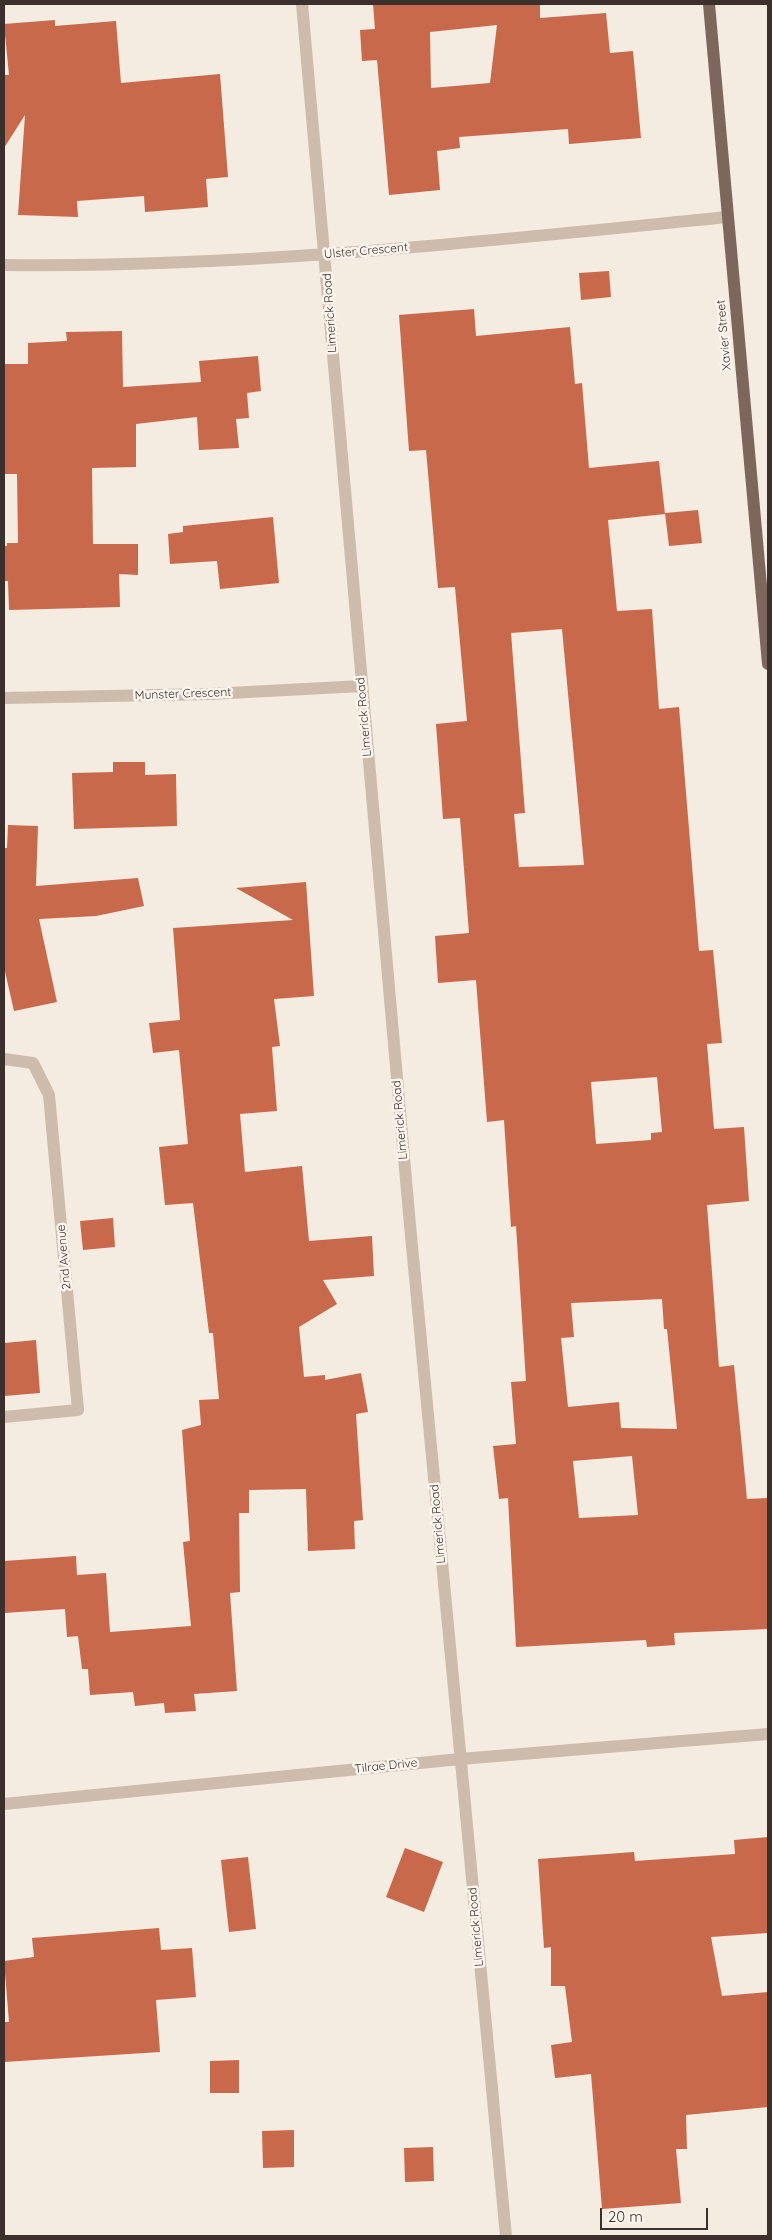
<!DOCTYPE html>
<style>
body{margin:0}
#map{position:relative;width:772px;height:2240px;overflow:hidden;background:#f4ebe1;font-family:Quicksand,sans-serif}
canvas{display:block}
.frame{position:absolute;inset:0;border:5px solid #3b302b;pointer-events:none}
.scale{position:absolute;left:600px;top:2208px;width:108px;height:22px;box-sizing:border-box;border:2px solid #3b302b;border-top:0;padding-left:6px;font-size:15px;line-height:18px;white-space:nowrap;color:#3b302b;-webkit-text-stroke:4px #fbf5ee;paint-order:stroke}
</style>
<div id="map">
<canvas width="772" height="2240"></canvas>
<div class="frame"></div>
<div class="scale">20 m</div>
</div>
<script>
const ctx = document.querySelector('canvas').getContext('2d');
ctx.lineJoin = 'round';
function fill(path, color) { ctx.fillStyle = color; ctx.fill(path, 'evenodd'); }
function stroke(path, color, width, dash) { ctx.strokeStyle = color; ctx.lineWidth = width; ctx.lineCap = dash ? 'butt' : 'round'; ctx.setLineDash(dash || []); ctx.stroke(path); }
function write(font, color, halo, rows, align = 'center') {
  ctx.font = font + ' Quicksand,sans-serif'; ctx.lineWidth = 5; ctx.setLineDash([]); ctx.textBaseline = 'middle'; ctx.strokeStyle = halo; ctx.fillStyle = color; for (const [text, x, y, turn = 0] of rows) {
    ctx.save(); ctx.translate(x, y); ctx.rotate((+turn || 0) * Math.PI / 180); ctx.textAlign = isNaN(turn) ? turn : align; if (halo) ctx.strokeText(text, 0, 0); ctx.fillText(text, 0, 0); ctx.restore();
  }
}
const building = new Path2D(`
 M 373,4 L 540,4 L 540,18 L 606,13 L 610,53 L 633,51 L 641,138 L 569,144 L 568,129 L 459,137 L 460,148 L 437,151 L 440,190 L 389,195 L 377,60 L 362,61 L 360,30 L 375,29 ZM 497,25 L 490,83 L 431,88 L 430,32 Z
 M 55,20 L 55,26 L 116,21 L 121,83 L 220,74 L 228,177 L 206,179 L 208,207 L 145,212 L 144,196 L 77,201 L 78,217 L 18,215 L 25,115 L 4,148 L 4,75 L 9,75 L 4,24 Z
 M 609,271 L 611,297 L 581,300 L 579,273 Z
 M 474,309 L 476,336 L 570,327 L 575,384 L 582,383 L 589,468 L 659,461 L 665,514 L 608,520 L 617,611 L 652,609 L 659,709 L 679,707 L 699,951 L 713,950 L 722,1043 L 707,1044 L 714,1129 L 744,1127 L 749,1201 L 707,1205 L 719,1367 L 734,1365 L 747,1499 L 767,1498 L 768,1629 L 674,1633 L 675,1645 L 647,1647 L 646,1640 L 516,1647 L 508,1498 L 499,1499 L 493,1446 L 516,1444 L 511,1382 L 526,1381 L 516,1226 L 511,1227 L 504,1120 L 487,1122 L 476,980 L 438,983 L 435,936 L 469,933 L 460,818 L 443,819 L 436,724 L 467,721 L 455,587 L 438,588 L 426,450 L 409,451 L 399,315 ZM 562,629 L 584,865 L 519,867 L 514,814 L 525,813 L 511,633 ZM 657,1077 L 662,1132 L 651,1133 L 651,1140 L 596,1144 L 591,1082 ZM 662,1299 L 664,1329 L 667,1329 L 677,1429 L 621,1428 L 619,1402 L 568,1407 L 561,1338 L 574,1337 L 571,1303 ZM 632,1456 L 638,1515 L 579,1518 L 573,1461 Z
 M 122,331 L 123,387 L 201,382 L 199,361 L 258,356 L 261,391 L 247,393 L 249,418 L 236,419 L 239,448 L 199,450 L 197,417 L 136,424 L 136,467 L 92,468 L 93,544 L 138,544 L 138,575 L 119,574 L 120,607 L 9,610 L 8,581 L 4,581 L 4,546 L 7,546 L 7,543 L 18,543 L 17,474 L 4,474 L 4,364 L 28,364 L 28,343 L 67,341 L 66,332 Z
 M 698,510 L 702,543 L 669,546 L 665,513 Z
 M 273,517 L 279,583 L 220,589 L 217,561 L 170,564 L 168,534 L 183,532 L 183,526 Z
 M 113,762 L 145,762 L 145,775 L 176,774 L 177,826 L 74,829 L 72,773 L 113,772 Z
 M 8,825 L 38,826 L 36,886 L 138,878 L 144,906 L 96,916 L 39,919 L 57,1002 L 14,1011 L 4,967 L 4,848 L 7,848 Z
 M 306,882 L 314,996 L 274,999 L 280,1046 L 272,1047 L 277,1111 L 240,1114 L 245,1172 L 302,1166 L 309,1241 L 372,1236 L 374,1276 L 323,1280 L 337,1304 L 299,1327 L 304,1377 L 325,1375 L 325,1380 L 361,1373 L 368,1412 L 356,1414 L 363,1520 L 354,1521 L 355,1549 L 308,1551 L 306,1489 L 249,1490 L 249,1513 L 239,1513 L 240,1592 L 230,1593 L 237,1691 L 194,1694 L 196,1711 L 165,1713 L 164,1703 L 135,1706 L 133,1692 L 90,1695 L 88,1669 L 82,1669 L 78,1636 L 67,1637 L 65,1609 L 4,1613 L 4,1561 L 76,1556 L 77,1575 L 106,1573 L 110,1632 L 191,1626 L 183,1542 L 190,1541 L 182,1430 L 201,1425 L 199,1400 L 219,1399 L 213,1333 L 209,1333 L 193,1203 L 165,1205 L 159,1147 L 188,1144 L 179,1050 L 153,1053 L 149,1023 L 180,1020 L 173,928 L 293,920 L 236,888 Z
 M 113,1218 L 115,1247 L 83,1250 L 80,1221 Z
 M 36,1340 L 40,1393 L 4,1396 L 4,1343 Z
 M 768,1837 L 768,1933 L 711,1937 L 722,1996 L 768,1992 L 768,2107 L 686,2115 L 687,2149 L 676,2149 L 681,2203 L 602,2209 L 591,2074 L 555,2078 L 551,2045 L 572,2042 L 565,1986 L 551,1986 L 551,1947 L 544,1948 L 538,1859 L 634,1852 L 635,1861 L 735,1854 L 734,1840 Z
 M 405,1848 L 443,1862 L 424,1912 L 386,1897 Z
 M 248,1857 L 256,1929 L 229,1932 L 221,1860 Z
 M 159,1928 L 161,1950 L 192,1948 L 196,1997 L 156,2000 L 160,2052 L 4,2062 L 4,2022 L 9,2022 L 4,1961 L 34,1957 L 32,1938 Z
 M 239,2060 L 239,2093 L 210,2093 L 210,2061 Z
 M 294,2130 L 294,2167 L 263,2168 L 262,2131 Z
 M 433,2147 L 434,2181 L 405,2182 L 404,2148 Z`);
const minor = new Path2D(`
 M 302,4 L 410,1225 L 506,2236
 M 4,265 C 246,268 487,241 727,217
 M 4,698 L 210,694 L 362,686
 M 4,1059 L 33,1063 L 49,1095 L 78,1410 L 4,1417
 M 4,1804 L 460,1759 L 768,1734`);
const major = new Path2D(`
 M 709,4 L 768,664`);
const streetNames = [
 ["Ulster Crescent",366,251,-5],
 ["Limerick Road",330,313,-94],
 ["Xavier Street",724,335,-95],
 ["Munster Crescent",183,694,-2],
 ["Limerick Road",364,717,-95],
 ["Limerick Road",400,1120,-95],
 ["2nd Avenue",64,1257,-95],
 ["Limerick Road",438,1524,-95],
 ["Tilrae Drive",386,1766,-6],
 ["Limerick Road",476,1927,-95]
];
fill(building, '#c8694b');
stroke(minor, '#cdbbac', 12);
stroke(major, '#7d675c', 12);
write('12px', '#3b302b', '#fbf5ee', streetNames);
</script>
